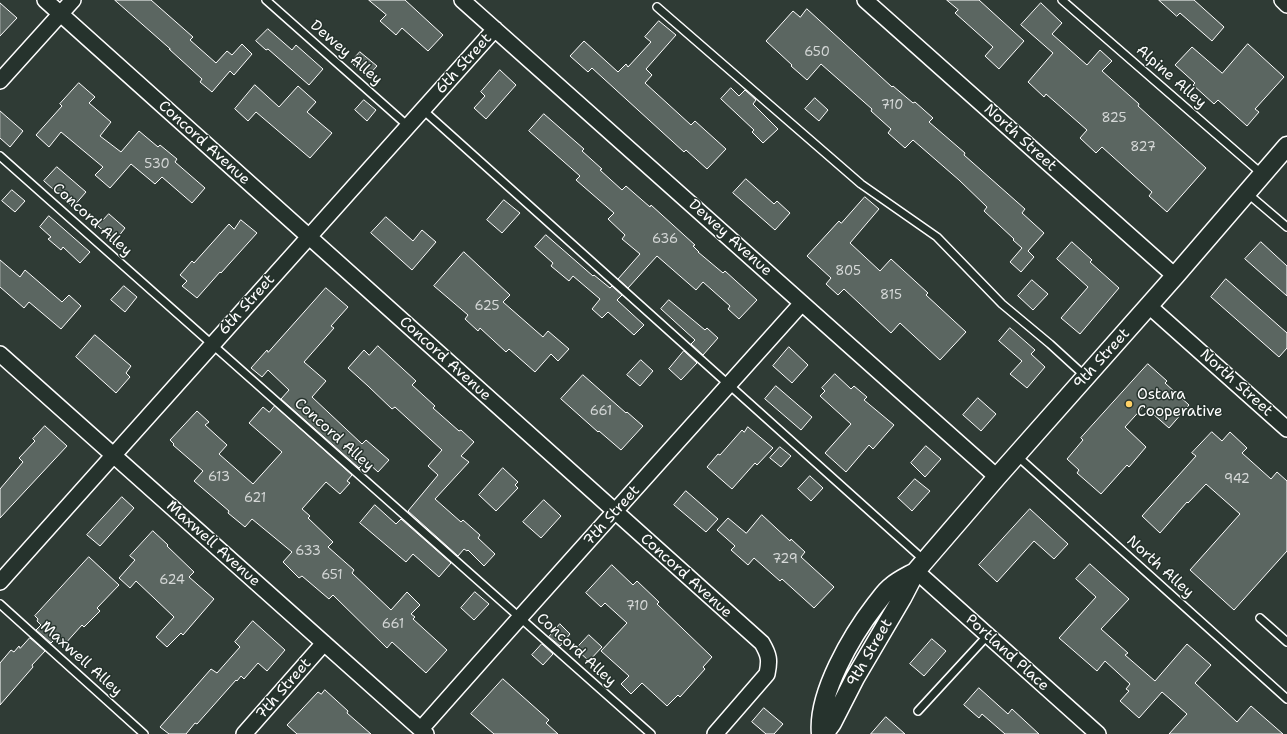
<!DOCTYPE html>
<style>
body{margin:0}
canvas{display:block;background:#2f3b35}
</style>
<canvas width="1287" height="734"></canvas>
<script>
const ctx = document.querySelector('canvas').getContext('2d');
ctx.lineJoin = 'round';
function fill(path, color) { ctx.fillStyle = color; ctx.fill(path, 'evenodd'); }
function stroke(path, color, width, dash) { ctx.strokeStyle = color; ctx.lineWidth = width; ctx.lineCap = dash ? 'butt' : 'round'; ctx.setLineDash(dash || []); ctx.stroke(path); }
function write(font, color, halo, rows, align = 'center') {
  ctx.font = font + ' "Shantell Sans",sans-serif'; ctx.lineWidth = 3; ctx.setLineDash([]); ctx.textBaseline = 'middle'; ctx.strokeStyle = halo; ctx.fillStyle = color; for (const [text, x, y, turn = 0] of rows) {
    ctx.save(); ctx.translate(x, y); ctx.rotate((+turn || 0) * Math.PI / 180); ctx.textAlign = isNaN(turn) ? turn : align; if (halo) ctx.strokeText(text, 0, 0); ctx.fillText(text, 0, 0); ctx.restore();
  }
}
const building = new Path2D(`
 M 115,0 L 151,0 L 193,37 L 190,40 L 216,63 L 227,51 L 232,55 L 242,44 L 252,54 L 234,75 L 230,71 L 212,92 L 200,82 L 202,79 L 169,49 L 170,49 Z
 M 369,0 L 405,0 L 443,35 L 428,51 L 402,28 L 396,35 L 380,21 L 386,15 Z
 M 947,0 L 979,0 L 1024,41 L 999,69 L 985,56 L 993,47 L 955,13 L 958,10 Z
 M 1159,0 L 1194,0 L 1224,27 L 1212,41 L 1180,13 L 1177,16 Z
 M 0,3 L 17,18 L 0,36 Z
 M 1041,3 L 1062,23 L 1052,34 L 1087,65 L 1100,50 L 1112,61 L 1102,71 L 1139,104 L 1138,106 L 1206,168 L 1167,212 L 1149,196 L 1152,192 L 1102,147 L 1096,153 L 1080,138 L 1087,130 L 1046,94 L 1044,97 L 1028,82 L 1053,53 L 1021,25 Z
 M 807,9 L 892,87 L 893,86 L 913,103 L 915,102 L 933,118 L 929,122 L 965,153 L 964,155 L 1025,209 L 1022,213 L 1044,233 L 1028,251 L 1034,257 L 1021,272 L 1010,262 L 1022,248 L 1013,240 L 1014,239 L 984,211 L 987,207 L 959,180 L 913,140 L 905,148 L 888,133 L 891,129 L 871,111 L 872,109 L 821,64 L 807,80 L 791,66 L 792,65 L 766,41 L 793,11 L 800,17 Z
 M 659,21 L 676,35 L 646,69 L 652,75 L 645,83 L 691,125 L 695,121 L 726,149 L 707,169 L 686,150 L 684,152 L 592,68 L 588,72 L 570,56 L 584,41 L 618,72 L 626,64 L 628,67 L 651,42 L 645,37 Z
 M 268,29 L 292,50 L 296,45 L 323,69 L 309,85 L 268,49 L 266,50 L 256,41 Z
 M 1248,44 L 1284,77 L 1255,109 L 1259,112 L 1247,126 L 1218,100 L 1214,104 L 1193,85 L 1195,83 L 1175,65 L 1192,47 L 1222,73 Z
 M 360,52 L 377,66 L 367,77 L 351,62 Z
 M 500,70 L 516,85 L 486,119 L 474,108 L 485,96 L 481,92 Z
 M 79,83 L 95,97 L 89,103 L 111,122 L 100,136 L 121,152 L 139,131 L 158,147 L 160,145 L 177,159 L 175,162 L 205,188 L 192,203 L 162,177 L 155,184 L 131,164 L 110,188 L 95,175 L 103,167 L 61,132 L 49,147 L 36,135 L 62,106 L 60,104 Z
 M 255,85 L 279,107 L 298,86 L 316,102 L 307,112 L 332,133 L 310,158 L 256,112 L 248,121 L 235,109 Z
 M 731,88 L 739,96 L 745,90 L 756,100 L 753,104 L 778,129 L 763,143 L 752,132 L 754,130 L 721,99 Z
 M 815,98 L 828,110 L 819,121 L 805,109 Z
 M 364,100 L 376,110 L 367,121 L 355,110 Z
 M 0,111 L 23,131 L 10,147 L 0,138 Z
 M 544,114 L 584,149 L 582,151 L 602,169 L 600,170 L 622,190 L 626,186 L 650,207 L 651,205 L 695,245 L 693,246 L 699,252 L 698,252 L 723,273 L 725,271 L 757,300 L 739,319 L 728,309 L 730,306 L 703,282 L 696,290 L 657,256 L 628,288 L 618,279 L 640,254 L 622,239 L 625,235 L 608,219 L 614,213 L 576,180 L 580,176 L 529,131 Z
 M 57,167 L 86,192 L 73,207 L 44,181 Z
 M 746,179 L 774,204 L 777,201 L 790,213 L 775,230 L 733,193 Z
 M 12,190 L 25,201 L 15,212 L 2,201 Z
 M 865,197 L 879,209 L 850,243 L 880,271 L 891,259 L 928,293 L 926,295 L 966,332 L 940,360 L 900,323 L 891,333 L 844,289 L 838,295 L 826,284 L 831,278 L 807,256 L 839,221 L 841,223 Z
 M 504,200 L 520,213 L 502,233 L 487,220 Z
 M 109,214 L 125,228 L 115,241 L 98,226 Z
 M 49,216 L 90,252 L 80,263 L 63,247 L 61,250 L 48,239 L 51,237 L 40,227 Z
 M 386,217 L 413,241 L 422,230 L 436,242 L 412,270 L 371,233 Z
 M 241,220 L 257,233 L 221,273 L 220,272 L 197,298 L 182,286 L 187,281 L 180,275 L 192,261 L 194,263 L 229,224 L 234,229 Z
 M 546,235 L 593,276 L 594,275 L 610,288 L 612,286 L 622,295 L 617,300 L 644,325 L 634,335 L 608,312 L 602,318 L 592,309 L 600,299 L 573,276 L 569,281 L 551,266 L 553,263 L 535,247 Z
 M 1072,242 L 1092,260 L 1090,262 L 1119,288 L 1080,334 L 1061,318 L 1088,287 L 1057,259 Z
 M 1261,242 L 1287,266 L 1287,296 L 1245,259 Z
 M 464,252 L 510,295 L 503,302 L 543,337 L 548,331 L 569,349 L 558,361 L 551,354 L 535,372 L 509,349 L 506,352 L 480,328 L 478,331 L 465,319 L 468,315 L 434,286 Z
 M 0,260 L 20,277 L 25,270 L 62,302 L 69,295 L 81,306 L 61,329 L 29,302 L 24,308 L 0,287 Z
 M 1226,279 L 1287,333 L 1287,348 L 1279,357 L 1211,297 Z
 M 1032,280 L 1048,294 L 1033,310 L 1018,296 Z
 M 124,286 L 137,297 L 125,312 L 111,300 Z
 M 326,288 L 348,307 L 331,326 L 334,328 L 304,362 L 326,381 L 312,397 L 362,444 L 366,440 L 389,460 L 378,472 L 366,461 L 359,468 L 281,399 L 289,390 L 268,370 L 262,377 L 251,368 L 267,350 L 268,352 Z
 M 669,300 L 705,330 L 707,328 L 718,338 L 703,355 L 691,344 L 695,340 L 661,309 Z
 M 1010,328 L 1035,350 L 1031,354 L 1045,367 L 1027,388 L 1010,374 L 1022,361 L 999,341 Z
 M 95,335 L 131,366 L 126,373 L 130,377 L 116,393 L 76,357 Z
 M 378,346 L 416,381 L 412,385 L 435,406 L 433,408 L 459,431 L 461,430 L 474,442 L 461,456 L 469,462 L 435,499 L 461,522 L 463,520 L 480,535 L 478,538 L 495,554 L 484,566 L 468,550 L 467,551 L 464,549 L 458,556 L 408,511 L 438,475 L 428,466 L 442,450 L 395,407 L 392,409 L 368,386 L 348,368 L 364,350 L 369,355 Z
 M 789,347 L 808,365 L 792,383 L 773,366 Z
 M 684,351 L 697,363 L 681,380 L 669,369 Z
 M 641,360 L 653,371 L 640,386 L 627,375 Z
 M 1148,364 L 1167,381 L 1165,383 L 1189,405 L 1169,428 L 1144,406 L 1125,427 L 1146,447 L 1129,467 L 1127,465 L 1101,494 L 1077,473 L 1079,470 L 1067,459 L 1083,440 L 1081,438 Z
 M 835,374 L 851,389 L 854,386 L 867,397 L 864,400 L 894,425 L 873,449 L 869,445 L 846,472 L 825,453 L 851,424 L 820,396 L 825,391 L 822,388 Z
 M 583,375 L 626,413 L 627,412 L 643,426 L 621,450 L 599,431 L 598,432 L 561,399 Z
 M 776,386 L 812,417 L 801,430 L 765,399 Z
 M 978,398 L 996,414 L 981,431 L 963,415 Z
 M 275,406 L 352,475 L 347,481 L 350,483 L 340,494 L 326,482 L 302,509 L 310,516 L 308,518 L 333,542 L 328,547 L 354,570 L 352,573 L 391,610 L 407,592 L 420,605 L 411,614 L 415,617 L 413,619 L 447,650 L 426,673 L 392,642 L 387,648 L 333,595 L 329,599 L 302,576 L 299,578 L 283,562 L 292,552 L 252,519 L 245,527 L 228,513 L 229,511 L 194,481 L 203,471 L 173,445 L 174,444 L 170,440 L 197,411 L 209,422 L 205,425 L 227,445 L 219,454 L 253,484 L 282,452 L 249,423 L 263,407 L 269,412 Z
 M 45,426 L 67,446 L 0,518 L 0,489 L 23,462 L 19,458 L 35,441 L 33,439 Z
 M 748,427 L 773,448 L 757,465 L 755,463 L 732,489 L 707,467 L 718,454 L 720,455 L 742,430 L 744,432 Z
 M 1212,432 L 1222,441 L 1230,432 L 1247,448 L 1242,453 L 1271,479 L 1277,472 L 1287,481 L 1287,551 L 1234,610 L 1190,570 L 1240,514 L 1206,484 L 1188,503 L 1187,502 L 1160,533 L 1142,516 L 1196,456 L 1192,453 Z
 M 926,446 L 941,459 L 925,477 L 911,463 Z
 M 780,447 L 791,456 L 781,467 L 770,458 Z
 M 503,468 L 518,482 L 515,485 L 518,488 L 496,511 L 479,495 Z
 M 810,476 L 823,488 L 811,501 L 798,489 Z
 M 915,479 L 930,491 L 912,511 L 898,498 Z
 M 686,491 L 718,519 L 706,532 L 674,505 Z
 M 122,497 L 134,508 L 100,546 L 87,535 Z
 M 544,500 L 561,516 L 541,538 L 523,522 Z
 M 375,505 L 396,524 L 401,519 L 451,563 L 439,577 L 413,554 L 406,562 L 360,523 Z
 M 1030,509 L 1068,544 L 1054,559 L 1034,541 L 997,582 L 979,565 Z
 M 762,515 L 790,541 L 791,539 L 805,552 L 801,557 L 834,587 L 814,608 L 782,579 L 780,581 L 754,558 L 748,565 L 731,550 L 735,546 L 717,530 L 728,518 L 746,533 Z
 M 153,531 L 168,545 L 167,546 L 194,572 L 189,577 L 214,599 L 183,635 L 181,633 L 167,647 L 156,637 L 174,617 L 136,581 L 130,588 L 119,578 L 135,560 L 130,556 Z
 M 89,557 L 119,585 L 97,608 L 100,611 L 84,627 L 82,625 L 64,645 L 56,638 L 51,643 L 36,630 L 41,625 L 37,621 L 38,619 L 35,616 Z
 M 1090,564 L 1129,599 L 1101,629 L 1128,653 L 1125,655 L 1155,681 L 1187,644 L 1211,665 L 1195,683 L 1237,722 L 1251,706 L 1283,734 L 1169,734 L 1187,714 L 1162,692 L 1139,718 L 1120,701 L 1129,691 L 1126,689 L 1130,684 L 1105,661 L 1097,671 L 1059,638 L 1096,597 L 1076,579 Z
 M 612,565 L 633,585 L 637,581 L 659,602 L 657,604 L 712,657 L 703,667 L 705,669 L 680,697 L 678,695 L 667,706 L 642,683 L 631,694 L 621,684 L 629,676 L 601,651 L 627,623 L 605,603 L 601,607 L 586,593 Z
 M 475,592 L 489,604 L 474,620 L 461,608 Z
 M 253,621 L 285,650 L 267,671 L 258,663 L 244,679 L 241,676 L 237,681 L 236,680 L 197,724 L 195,723 L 186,734 L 169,734 L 160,727 L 211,669 L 217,673 L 240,647 L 235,642 Z
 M 560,624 L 570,634 L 560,646 L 549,637 Z
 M 589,635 L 602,647 L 589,661 L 576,649 Z
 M 30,638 L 45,651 L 32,665 L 33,667 L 0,705 L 0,663 L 11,650 L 14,652 L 19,646 L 20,648 Z
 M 932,639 L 946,651 L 924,676 L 910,664 Z
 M 542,644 L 553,654 L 543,665 L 532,655 Z
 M 503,679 L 549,720 L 546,723 L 558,734 L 494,734 L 471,714 Z
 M 979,688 L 1008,714 L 1012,709 L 1039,734 L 1005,734 L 982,714 L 979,718 L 964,705 Z
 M 325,690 L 348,711 L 347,713 L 371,734 L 297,734 L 287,725 L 318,692 L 321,694 Z
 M 764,708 L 783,724 L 774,734 L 766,734 L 752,722 Z
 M 886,717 L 905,734 L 871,734 Z`);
const service = new Path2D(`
 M 266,0 L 408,126
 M 1062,0 L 1262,174
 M 657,7 L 861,184 L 937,237 L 1002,304 L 1050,344 L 1085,376
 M 423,110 L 924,560
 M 0,156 L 651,734
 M 1247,193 L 1287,227
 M 1016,455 L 1287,699
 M 0,604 L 144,734
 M 1260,618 L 1287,642
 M 918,711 L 988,635`);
const minor = new Path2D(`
 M 45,0 L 762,643 C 769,655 770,660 767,674 L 715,734
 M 462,0 L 997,477
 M 865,0 L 1175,276
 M 1282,0 L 1287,5
 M 0,81 L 73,0
 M 1149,306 L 1287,429
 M 0,354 L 426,734
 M 916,571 L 1098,734
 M 0,582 L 495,29
 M 421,729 C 547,586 675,445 802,303
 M 244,734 L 324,643`);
const tertiary = new Path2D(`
 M 821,734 C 817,694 852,635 876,604 C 881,598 885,591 892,586 C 899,580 908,576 915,572
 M 824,734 L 832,723 L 855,678 L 902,598 L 916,571 L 997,477 L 1175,276 L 1287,146`);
const markers = [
 [1129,404,4,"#ffd166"]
];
const numberNames = [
 ["650",817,53],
 ["710",892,106],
 ["825",1114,119],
 ["827",1143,148],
 ["530",157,165],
 ["636",665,240],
 ["805",848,272],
 ["815",891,296],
 ["625",487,307],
 ["661",601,412],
 ["613",219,478],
 ["942",1237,480],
 ["621",255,499],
 ["633",308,552],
 ["729",785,560],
 ["651",332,576],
 ["624",172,581],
 ["710",637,607],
 ["661",393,625]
];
const streetNames = [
 ["Dewey Alley",346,53,41],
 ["6th Street",464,64,-48],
 ["Alpine Alley",1171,77,41],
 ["North Street",1020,138,42],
 ["Concord Avenue",204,143,42],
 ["Concord Alley",92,220,42],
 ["Dewey Avenue",730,238,42],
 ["6th Street",247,305,-48],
 ["Concord Avenue",445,359,42],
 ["9th Street",1102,359,-48],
 ["North Street",1236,383,42],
 ["Concord Alley",334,435,42],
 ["7th Street",612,516,-48],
 ["Maxwell Avenue",213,544,42],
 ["North Alley",1160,567,42],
 ["Concord Avenue",686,576,42],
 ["Concord Alley",576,650,42],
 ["9th Street",870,653,-60],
 ["Portland Place",1007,653,42],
 ["Maxwell Alley",81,659,42],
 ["7th Street",284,689,-49]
];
const poiNames = [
 ["Ostara",1137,395],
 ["Cooperative",1137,412]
];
fill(building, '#5b6661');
stroke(building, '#fff', 1);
stroke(service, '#fff', 10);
stroke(minor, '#fff', 18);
stroke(tertiary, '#fff', 21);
stroke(service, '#26332d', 7);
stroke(minor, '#26332d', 15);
stroke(tertiary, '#26332d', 18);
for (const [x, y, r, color] of markers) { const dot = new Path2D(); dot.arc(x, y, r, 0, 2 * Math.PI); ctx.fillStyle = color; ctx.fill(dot); stroke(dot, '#26332d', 1.5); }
write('13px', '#d6d9d8', null, numberNames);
write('15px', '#fff', '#26332d', streetNames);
write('15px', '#fff', '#26332d', poiNames, 'left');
</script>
